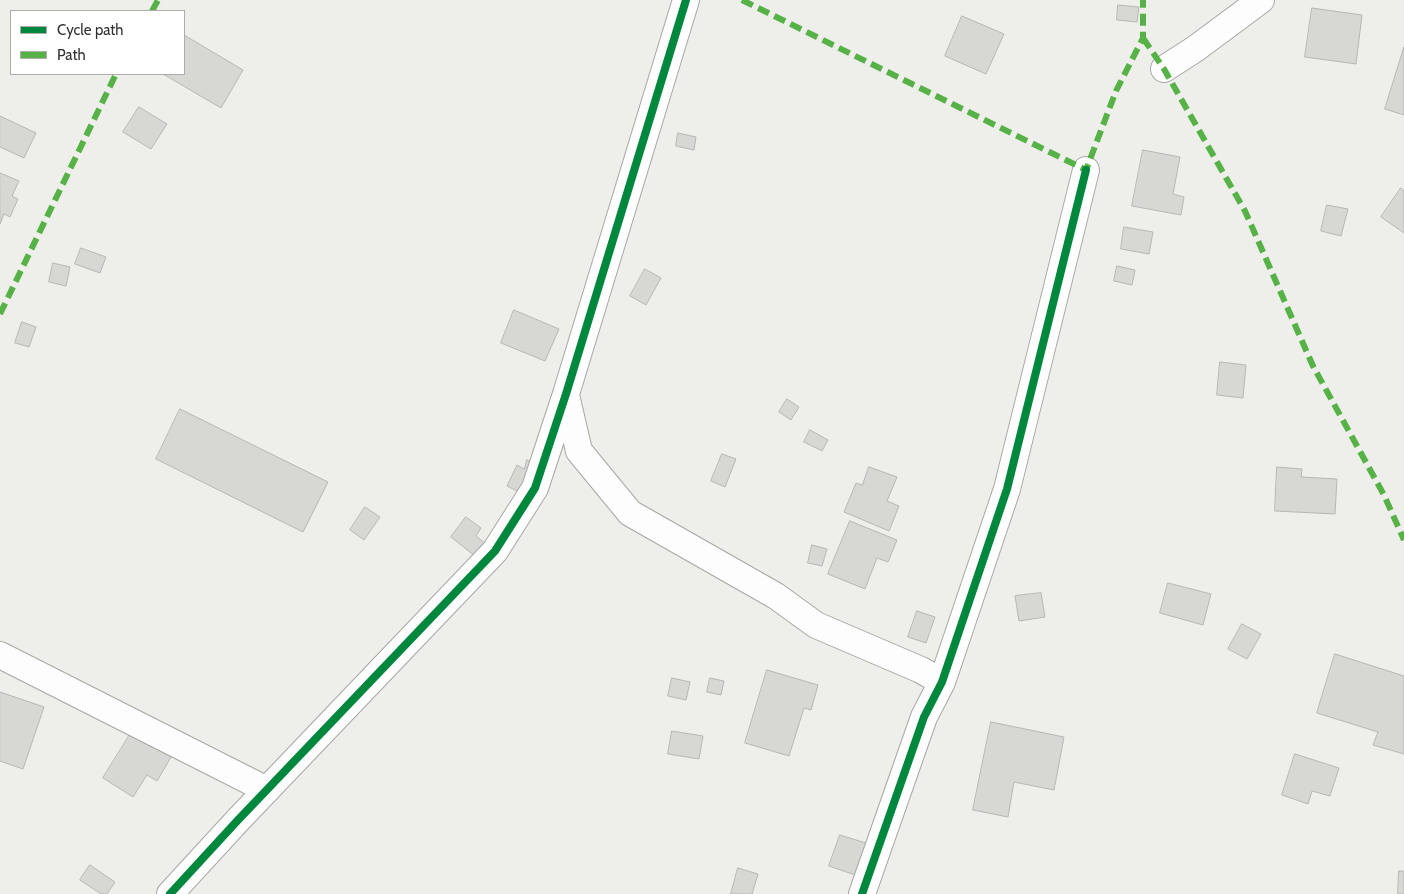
<!DOCTYPE html>
<style>
body{margin:0}
#map{position:relative;width:1404px;height:894px;overflow:hidden;background:#eeefea;font-family:Cabin,sans-serif}
canvas{display:block}
.legend{position:absolute;left:10px;top:10px;width:175px;height:65px;box-sizing:border-box;background:#fff;border:1px solid #adadac;margin:0;padding:6px 9px;list-style:none;font-size:15px;color:#31322f}
.legend li{display:flex;align-items:center;gap:10px;height:25px}
.legend b{width:25px;border:1px solid #adadac}
</style>
<div id="map">
<canvas width="1404" height="894"></canvas>
<ul class="legend">
<li><b style="height:6px;background:#00873e"></b>Cycle path</li>
<li><b style="height:6px;background:#56b246"></b>Path</li>
</ul>
</div>
<script>
const ctx = document.querySelector('canvas').getContext('2d');
ctx.lineJoin = 'round';
function fill(path, color) { ctx.fillStyle = color; ctx.fill(path, 'evenodd'); }
function stroke(path, color, width, dash) { ctx.strokeStyle = color; ctx.lineWidth = width; ctx.lineCap = dash ? 'butt' : 'round'; ctx.setLineDash(dash || []); ctx.stroke(path); }
const building = new Path2D(`
 M 1118,5 L 1139,7 L 1137,22 L 1117,20 Z
 M 1312,8 L 1362,15 L 1356,64 L 1305,57 Z
 M 962,16 L 1004,34 L 986,74 L 945,56 Z
 M 184,35 L 243,70 L 221,108 L 163,74 L 184,74 Z
 M 1404,47 L 1404,115 L 1385,109 Z
 M 139,107 L 167,124 L 151,149 L 123,132 Z
 M 0,116 L 36,133 L 24,158 L 0,147 Z
 M 678,133 L 696,137 L 694,150 L 676,146 Z
 M 1143,150 L 1180,157 L 1173,194 L 1184,197 L 1181,215 L 1132,206 Z
 M 0,173 L 19,181 L 12,196 L 18,199 L 10,217 L 4,214 L 0,224 Z
 M 1401,188 L 1404,191 L 1404,233 L 1381,217 Z
 M 1327,205 L 1348,209 L 1341,236 L 1321,231 Z
 M 1124,227 L 1153,232 L 1149,254 L 1121,249 Z
 M 81,248 L 106,257 L 100,273 L 75,264 Z
 M 53,263 L 70,267 L 66,286 L 49,282 Z
 M 1117,266 L 1135,270 L 1132,285 L 1114,281 Z
 M 645,269 L 661,278 L 646,305 L 630,296 Z
 M 514,310 L 559,329 L 545,361 L 501,343 Z
 M 22,322 L 36,327 L 29,347 L 15,343 Z
 M 1220,362 L 1246,365 L 1243,398 L 1217,395 Z
 M 787,399 L 799,407 L 791,420 L 779,412 Z
 M 180,409 L 328,482 L 303,532 L 156,459 Z
 M 810,430 L 828,440 L 822,451 L 804,442 Z
 M 722,454 L 736,459 L 725,487 L 711,481 Z
 M 527,460 L 538,466 L 525,495 L 507,486 L 517,465 L 524,469 Z
 M 869,467 L 897,477 L 887,501 L 899,506 L 889,531 L 844,512 L 856,483 L 862,485 Z
 M 1277,467 L 1302,469 L 1301,477 L 1337,479 L 1335,514 L 1275,511 Z
 M 365,507 L 380,517 L 364,540 L 350,530 Z
 M 466,517 L 481,528 L 476,536 L 486,544 L 476,557 L 451,537 Z
 M 850,521 L 897,540 L 888,562 L 877,558 L 865,589 L 828,574 Z
 M 812,545 L 827,549 L 822,566 L 808,563 Z
 M 1168,583 L 1211,594 L 1203,625 L 1160,613 Z
 M 1041,593 L 1045,617 L 1019,621 L 1015,596 Z
 M 917,611 L 935,617 L 926,643 L 908,637 Z
 M 1242,624 L 1261,634 L 1247,659 L 1228,649 Z
 M 1335,654 L 1404,676 L 1404,754 L 1373,745 L 1378,732 L 1317,713 Z
 M 767,670 L 818,685 L 811,710 L 804,708 L 789,756 L 745,743 Z
 M 672,678 L 690,682 L 686,700 L 668,696 Z
 M 710,678 L 724,681 L 721,695 L 707,692 Z
 M 0,692 L 44,707 L 23,769 L 0,761 Z
 M 991,722 L 1064,737 L 1054,790 L 1014,782 L 1008,817 L 973,810 Z
 M 134,728 L 174,752 L 157,781 L 147,775 L 133,797 L 103,778 Z
 M 672,731 L 703,736 L 699,759 L 668,754 Z
 M 1295,754 L 1339,768 L 1330,796 L 1312,791 L 1308,804 L 1282,795 Z
 M 840,835 L 869,844 L 858,876 L 829,866 Z
 M 90,865 L 115,882 L 107,894 L 101,894 L 80,880 Z
 M 738,868 L 758,874 L 752,894 L 731,894 Z
 M 1399,871 L 1404,871 L 1404,894 L 1398,894 Z`);
const minor = new Path2D(`
 M 1164,69 L 1195,49 L 1261,0
 M 566,395 L 579,451 L 630,513 L 776,596 L 816,625 L 921,670 L 942,682
 M 0,655 L 267,790
 M 170,894 L 238,820 L 495,551 L 535,488 L 566,394 L 686,0
 M 862,894 L 924,717 L 942,682 L 1007,489 L 1086,170`);
const quiet = new Path2D(`
 M 742,0 L 1086,170 L 1116,91 L 1143,38 L 1143,0
 M 152,11 L 158,0
 M 1143,38 L 1164,69 L 1245,211 L 1313,366 L 1384,495 L 1404,540
 M 0,314 L 116,74`);
const cycleway = new Path2D(`
 M 170,894 L 238,820 L 495,551 L 535,488 L 566,394 L 686,0
 M 862,894 L 924,717 L 942,682 L 1007,489 L 1086,170`);
fill(building, '#d7d8d4');
stroke(building, '#b6b7b4', 1);
stroke(minor, '#a7a8a4', 28);
stroke(minor, '#fcfdfc', 26);
stroke(quiet, '#56b246', 6, [12, 6]);
stroke(cycleway, '#00873e', 8);
</script>
